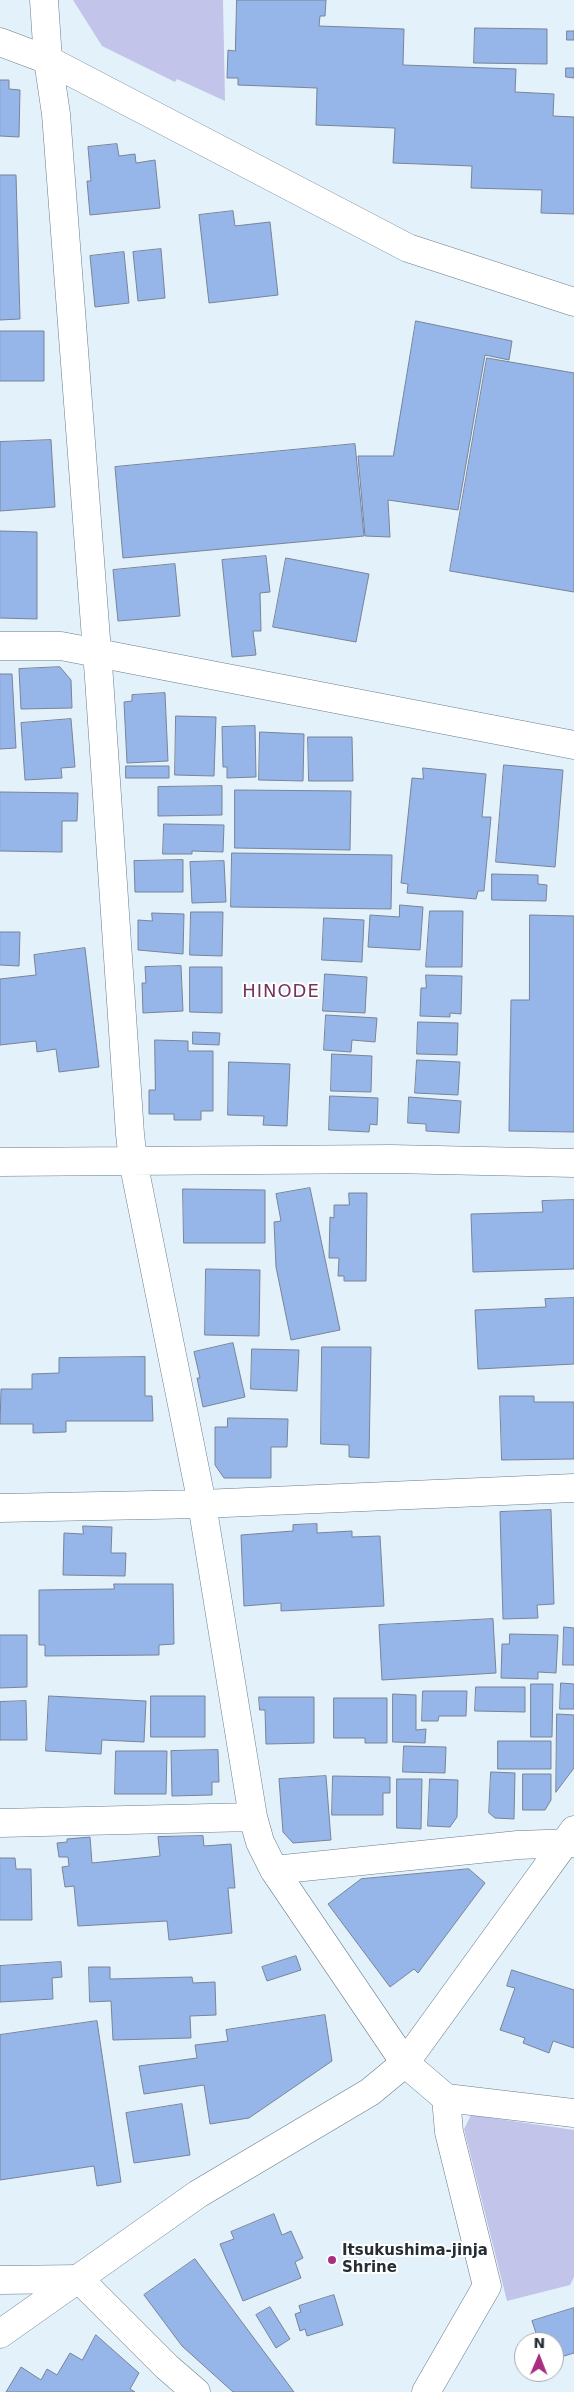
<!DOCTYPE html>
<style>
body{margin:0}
#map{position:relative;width:574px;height:2392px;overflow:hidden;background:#e3f1fb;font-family:"DejaVu Sans",sans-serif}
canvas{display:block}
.north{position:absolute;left:514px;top:2332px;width:50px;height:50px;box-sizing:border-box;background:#fff;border:1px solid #a8abae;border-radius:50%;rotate:1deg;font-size:14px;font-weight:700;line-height:20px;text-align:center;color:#252e34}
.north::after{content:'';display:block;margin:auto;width:18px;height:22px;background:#a92e82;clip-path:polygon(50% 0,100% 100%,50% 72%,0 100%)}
</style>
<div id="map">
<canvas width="574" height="2392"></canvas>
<div class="north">N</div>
</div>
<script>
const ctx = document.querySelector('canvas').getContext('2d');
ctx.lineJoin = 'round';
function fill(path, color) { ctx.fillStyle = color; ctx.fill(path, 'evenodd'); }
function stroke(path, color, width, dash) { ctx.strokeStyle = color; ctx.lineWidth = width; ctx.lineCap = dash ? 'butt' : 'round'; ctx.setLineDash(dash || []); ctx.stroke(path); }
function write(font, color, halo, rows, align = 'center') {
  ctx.font = font + ' "DejaVu Sans",sans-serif'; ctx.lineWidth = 4; ctx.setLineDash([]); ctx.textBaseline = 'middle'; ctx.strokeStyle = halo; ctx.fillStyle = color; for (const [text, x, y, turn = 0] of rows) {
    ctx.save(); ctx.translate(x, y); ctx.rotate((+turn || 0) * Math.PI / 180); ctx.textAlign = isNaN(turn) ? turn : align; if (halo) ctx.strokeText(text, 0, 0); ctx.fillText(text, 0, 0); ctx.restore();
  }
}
const green = new Path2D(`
 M 73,0 L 223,0 L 225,101 L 177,79 L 175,82 L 102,46 Z
 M 471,2115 L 574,2130 L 574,2277 L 570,2285 L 507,2301 L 464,2129 Z`);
const building = new Path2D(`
 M 237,0 L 326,0 L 325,16 L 320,16 L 319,26 L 404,29 L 403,65 L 516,69 L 515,92 L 554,94 L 553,116 L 574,117 L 574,214 L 541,213 L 542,190 L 471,188 L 472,166 L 393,163 L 395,128 L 316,125 L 317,88 L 238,85 L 238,78 L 227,78 L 228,50 L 235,51 Z
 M 475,28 L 547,29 L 547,64 L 474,63 Z
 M 567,31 L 574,31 L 574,40 L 567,40 Z
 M 566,68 L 574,68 L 574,78 L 566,77 Z
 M 0,80 L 9,80 L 9,89 L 20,90 L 19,137 L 0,136 Z
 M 117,144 L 119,156 L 135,154 L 136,163 L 155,160 L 160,208 L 90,215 L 87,181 L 91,181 L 88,147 Z
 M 0,175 L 16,175 L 20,319 L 0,320 Z
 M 233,211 L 235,226 L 270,222 L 278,295 L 209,303 L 199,215 Z
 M 161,249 L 165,298 L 138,301 L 133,252 Z
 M 124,252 L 129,303 L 95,307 L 90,256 Z
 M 416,321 L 512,341 L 509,360 L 485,355 L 458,510 L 388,500 L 390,537 L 365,536 L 358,456 L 393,456 Z
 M 0,331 L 44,331 L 44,381 L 0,381 Z
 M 487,358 L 574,373 L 574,592 L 450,571 Z
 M 51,440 L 55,507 L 0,511 L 0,442 Z
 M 355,444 L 364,536 L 123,558 L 115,467 Z
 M 0,531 L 37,532 L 37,619 L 0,618 Z
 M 266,556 L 270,592 L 260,593 L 261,631 L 253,631 L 256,655 L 232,657 L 222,560 Z
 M 286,558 L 369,574 L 356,642 L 273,627 Z
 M 175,564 L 180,616 L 118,621 L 113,570 Z
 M 60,667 L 71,680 L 72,708 L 21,709 L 19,669 Z
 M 0,674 L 12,674 L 16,748 L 0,749 Z
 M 165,693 L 168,761 L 127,763 L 124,702 L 132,701 L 132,695 Z
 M 176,716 L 216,717 L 214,776 L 175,775 Z
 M 71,719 L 75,767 L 61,768 L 62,778 L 25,780 L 21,723 Z
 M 255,726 L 256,777 L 227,778 L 227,767 L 223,767 L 222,727 Z
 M 260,732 L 304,734 L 303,781 L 259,780 Z
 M 308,737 L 352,737 L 353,781 L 309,781 Z
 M 504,765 L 563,770 L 555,867 L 496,862 Z
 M 126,766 L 169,766 L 169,778 L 126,778 Z
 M 423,768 L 486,774 L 482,817 L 491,817 L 484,891 L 478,891 L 476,899 L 407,893 L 408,884 L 401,883 L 412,778 L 423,779 Z
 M 222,786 L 222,815 L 158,816 L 158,787 Z
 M 235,790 L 351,791 L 350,850 L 235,848 Z
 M 0,792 L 78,793 L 77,821 L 62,821 L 62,852 L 0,851 Z
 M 164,824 L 224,825 L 223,852 L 192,851 L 192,854 L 163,854 Z
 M 232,853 L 392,855 L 391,909 L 231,907 Z
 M 183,860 L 183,892 L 135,892 L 134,861 Z
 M 224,861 L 226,902 L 192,903 L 190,862 Z
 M 492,874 L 538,875 L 538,884 L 547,885 L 546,901 L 492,900 Z
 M 400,905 L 423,907 L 420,950 L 368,947 L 370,915 L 399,917 Z
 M 430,911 L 463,911 L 462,967 L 426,967 Z
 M 191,912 L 223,912 L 222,956 L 190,955 Z
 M 152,913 L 184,914 L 183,954 L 138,950 L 138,920 L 152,921 Z
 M 530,915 L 574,916 L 574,1132 L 509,1131 L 511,1000 L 529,1000 Z
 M 324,918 L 364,920 L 362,962 L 322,960 Z
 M 0,932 L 20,932 L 19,966 L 0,965 Z
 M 85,948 L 99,1067 L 59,1072 L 56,1049 L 37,1052 L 36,1041 L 0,1045 L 0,979 L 36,975 L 34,955 Z
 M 181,966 L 183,1011 L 143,1013 L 142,983 L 146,983 L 145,967 Z
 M 190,967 L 222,967 L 222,1013 L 190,1012 Z
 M 325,974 L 367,977 L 365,1013 L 323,1011 Z
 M 426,975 L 462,976 L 461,1014 L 450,1013 L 450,1017 L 420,1016 L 421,988 L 426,988 Z
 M 326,1015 L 377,1018 L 375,1042 L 352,1040 L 351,1052 L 324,1050 Z
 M 418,1022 L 458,1023 L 457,1055 L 417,1054 Z
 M 193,1032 L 220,1033 L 219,1045 L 193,1044 Z
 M 155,1040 L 188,1041 L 188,1051 L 213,1051 L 213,1111 L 201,1111 L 201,1120 L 174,1120 L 174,1114 L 149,1114 L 149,1090 L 155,1090 Z
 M 332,1054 L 372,1056 L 371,1092 L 331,1091 Z
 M 417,1060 L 460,1062 L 458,1095 L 415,1093 Z
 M 229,1062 L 290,1064 L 287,1126 L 263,1125 L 264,1116 L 228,1115 Z
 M 330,1096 L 378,1098 L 377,1125 L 370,1124 L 369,1132 L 329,1130 Z
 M 409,1097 L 461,1101 L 459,1133 L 426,1131 L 426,1124 L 408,1123 Z
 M 310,1188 L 340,1330 L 291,1340 L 276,1267 L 274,1222 L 281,1221 L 276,1194 Z
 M 183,1189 L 265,1190 L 265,1243 L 184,1243 Z
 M 349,1193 L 367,1193 L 366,1281 L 344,1281 L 344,1276 L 338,1276 L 339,1258 L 329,1258 L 330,1217 L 334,1218 L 334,1205 L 349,1205 Z
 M 574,1200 L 574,1269 L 473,1272 L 471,1214 L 543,1212 L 542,1201 Z
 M 206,1269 L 260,1270 L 259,1336 L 205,1335 Z
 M 574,1298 L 574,1364 L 478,1369 L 475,1310 L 546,1307 L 545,1299 Z
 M 233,1343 L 245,1397 L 203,1407 L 197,1378 L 200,1378 L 194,1352 Z
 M 322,1347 L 371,1347 L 369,1458 L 349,1457 L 349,1445 L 321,1444 Z
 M 252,1349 L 299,1350 L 297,1391 L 251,1389 Z
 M 145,1357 L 145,1396 L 152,1396 L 153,1421 L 66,1421 L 66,1432 L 33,1433 L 33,1424 L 0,1424 L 1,1389 L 32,1389 L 32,1374 L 59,1373 L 59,1358 Z
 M 500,1396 L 534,1396 L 534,1402 L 574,1402 L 574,1459 L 502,1460 Z
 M 228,1418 L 288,1419 L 287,1447 L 271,1447 L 271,1478 L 224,1478 L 215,1465 L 215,1427 L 227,1427 Z
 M 551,1510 L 554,1604 L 537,1605 L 538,1618 L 503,1619 L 500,1512 Z
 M 317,1524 L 317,1533 L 352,1531 L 352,1537 L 380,1536 L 384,1606 L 281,1611 L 281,1603 L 244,1606 L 241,1535 L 293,1531 L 293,1525 Z
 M 83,1526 L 112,1527 L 111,1553 L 126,1553 L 125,1576 L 63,1575 L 64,1533 L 83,1534 Z
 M 114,1584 L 173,1584 L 174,1644 L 159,1645 L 159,1655 L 45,1656 L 45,1645 L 39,1645 L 39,1590 L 114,1589 Z
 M 493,1619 L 496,1673 L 382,1680 L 379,1625 Z
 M 564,1627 L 574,1628 L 574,1665 L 563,1665 Z
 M 510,1634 L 558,1635 L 556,1673 L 538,1672 L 538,1679 L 501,1678 L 502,1644 L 509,1644 Z
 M 0,1635 L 27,1635 L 27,1687 L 0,1688 Z
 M 561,1683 L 574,1684 L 574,1709 L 560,1709 Z
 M 531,1684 L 553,1684 L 552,1737 L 531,1737 Z
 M 476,1687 L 525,1687 L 525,1712 L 475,1711 Z
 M 423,1691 L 467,1691 L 466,1716 L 439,1716 L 438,1721 L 422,1721 Z
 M 393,1694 L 416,1695 L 416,1730 L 426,1729 L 425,1743 L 393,1742 Z
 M 49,1696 L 146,1701 L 144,1742 L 102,1740 L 101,1754 L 46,1751 Z
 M 151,1696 L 205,1696 L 205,1737 L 151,1737 Z
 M 259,1697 L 314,1697 L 314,1743 L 266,1744 L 265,1710 L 260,1710 Z
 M 334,1698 L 387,1698 L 387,1743 L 365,1743 L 365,1738 L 334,1738 Z
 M 26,1701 L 27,1740 L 0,1740 L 0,1702 Z
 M 557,1714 L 574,1715 L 574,1768 L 556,1792 Z
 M 498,1741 L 551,1741 L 551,1769 L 498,1769 Z
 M 404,1746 L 446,1747 L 445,1773 L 403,1772 Z
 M 218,1750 L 219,1782 L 212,1782 L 212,1795 L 172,1796 L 171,1751 Z
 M 116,1751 L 167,1751 L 166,1794 L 115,1794 Z
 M 491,1772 L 515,1773 L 514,1819 L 495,1818 L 489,1813 Z
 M 523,1774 L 551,1774 L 551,1800 L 545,1810 L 523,1810 Z
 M 326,1776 L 331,1840 L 293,1843 L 283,1832 L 279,1779 Z
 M 333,1776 L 390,1777 L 390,1793 L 383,1793 L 383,1815 L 332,1815 Z
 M 397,1779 L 422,1779 L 421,1829 L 397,1828 Z
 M 430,1779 L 458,1780 L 457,1817 L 450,1827 L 428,1826 Z
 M 203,1836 L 204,1846 L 231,1844 L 235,1888 L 228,1888 L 232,1933 L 169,1940 L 167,1921 L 78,1926 L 74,1886 L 65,1887 L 62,1867 L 69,1866 L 68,1857 L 59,1857 L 57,1843 L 67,1842 L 67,1839 L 90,1837 L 92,1863 L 160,1856 L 158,1837 Z
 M 0,1858 L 15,1858 L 16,1869 L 31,1869 L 32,1920 L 0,1920 Z
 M 469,1869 L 485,1883 L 418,1973 L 414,1969 L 390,1987 L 328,1904 L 361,1879 Z
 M 296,1956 L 301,1970 L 267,1981 L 262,1967 Z
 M 61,1962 L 62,1977 L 52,1978 L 53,1999 L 0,2002 L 0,1966 Z
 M 89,1967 L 110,1967 L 110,1979 L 192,1977 L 193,1983 L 215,1982 L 216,2015 L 190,2016 L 191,2038 L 113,2040 L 111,2001 L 90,2002 Z
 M 512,1970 L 574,1990 L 574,2048 L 553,2041 L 549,2053 L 523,2043 L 525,2038 L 500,2030 L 515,1988 L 507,1986 Z
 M 325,2015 L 332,2061 L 249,2118 L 210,2124 L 204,2085 L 144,2094 L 139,2066 L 197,2058 L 195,2045 L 228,2041 L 226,2030 Z
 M 97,2021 L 121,2182 L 97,2186 L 94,2166 L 0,2180 L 0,2035 Z
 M 182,2104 L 190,2155 L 134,2163 L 126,2113 Z
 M 274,2214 L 282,2235 L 291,2231 L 303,2258 L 295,2262 L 301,2278 L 243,2301 L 220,2244 L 234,2239 L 231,2232 Z
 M 195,2259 L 294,2392 L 233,2392 L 182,2346 L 144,2295 Z
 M 334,2295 L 343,2325 L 307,2336 L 305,2329 L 300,2331 L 295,2314 L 301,2312 L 299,2306 Z
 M 270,2307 L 290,2339 L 276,2348 L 256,2315 Z
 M 574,2308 L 574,2353 L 554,2359 L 554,2342 L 539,2342 L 532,2321 Z
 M 96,2335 L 139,2373 L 130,2389 L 135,2392 L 6,2392 L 21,2367 L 41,2380 L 47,2369 L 57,2375 L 70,2353 L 82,2360 Z`);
const street = new Path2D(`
 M 44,0 L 48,60 L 56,114 L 99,678 L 130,1134 L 133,1161 L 202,1504 L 253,1817 L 260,1842 L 274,1870 L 405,2063 L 446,2098 L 574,2113
 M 0,646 L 61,646 L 574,745
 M 0,1162 L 391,1159 L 574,1163
 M 0,1508 L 202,1504 L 574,1488
 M 0,1823 L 253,1817
 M 274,1870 L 518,1845 L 574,1843
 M 0,2280 L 79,2279 L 167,2367 L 196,2392
 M 426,2392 L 487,2286 L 449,2132 L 446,2098`);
const secondary = new Path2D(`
 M 0,42 L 48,60 L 408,248 L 574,302
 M 0,2334 L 198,2194 L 370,2092 L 405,2063 L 574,1830`);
const markers = [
 [332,2260,5,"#a92e82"]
];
const poiNames = [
 ["Itsukushima-jinja",342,2251],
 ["Shrine",342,2268]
];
const quarterNames = [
 ["HINODE",281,992]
];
fill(green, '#c2c5e9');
fill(building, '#96b5e8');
stroke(building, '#788499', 1);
stroke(street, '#677d8c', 29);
stroke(secondary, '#677d8c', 29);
stroke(street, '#fff', 28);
stroke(secondary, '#fff', 28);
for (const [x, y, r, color] of markers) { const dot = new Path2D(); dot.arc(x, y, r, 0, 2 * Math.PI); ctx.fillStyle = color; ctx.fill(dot); stroke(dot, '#fff', 2); }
write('bold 15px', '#252e34', '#fff', poiNames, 'left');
ctx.letterSpacing = '1px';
write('18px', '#72355c', '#fff', quarterNames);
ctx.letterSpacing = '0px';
</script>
